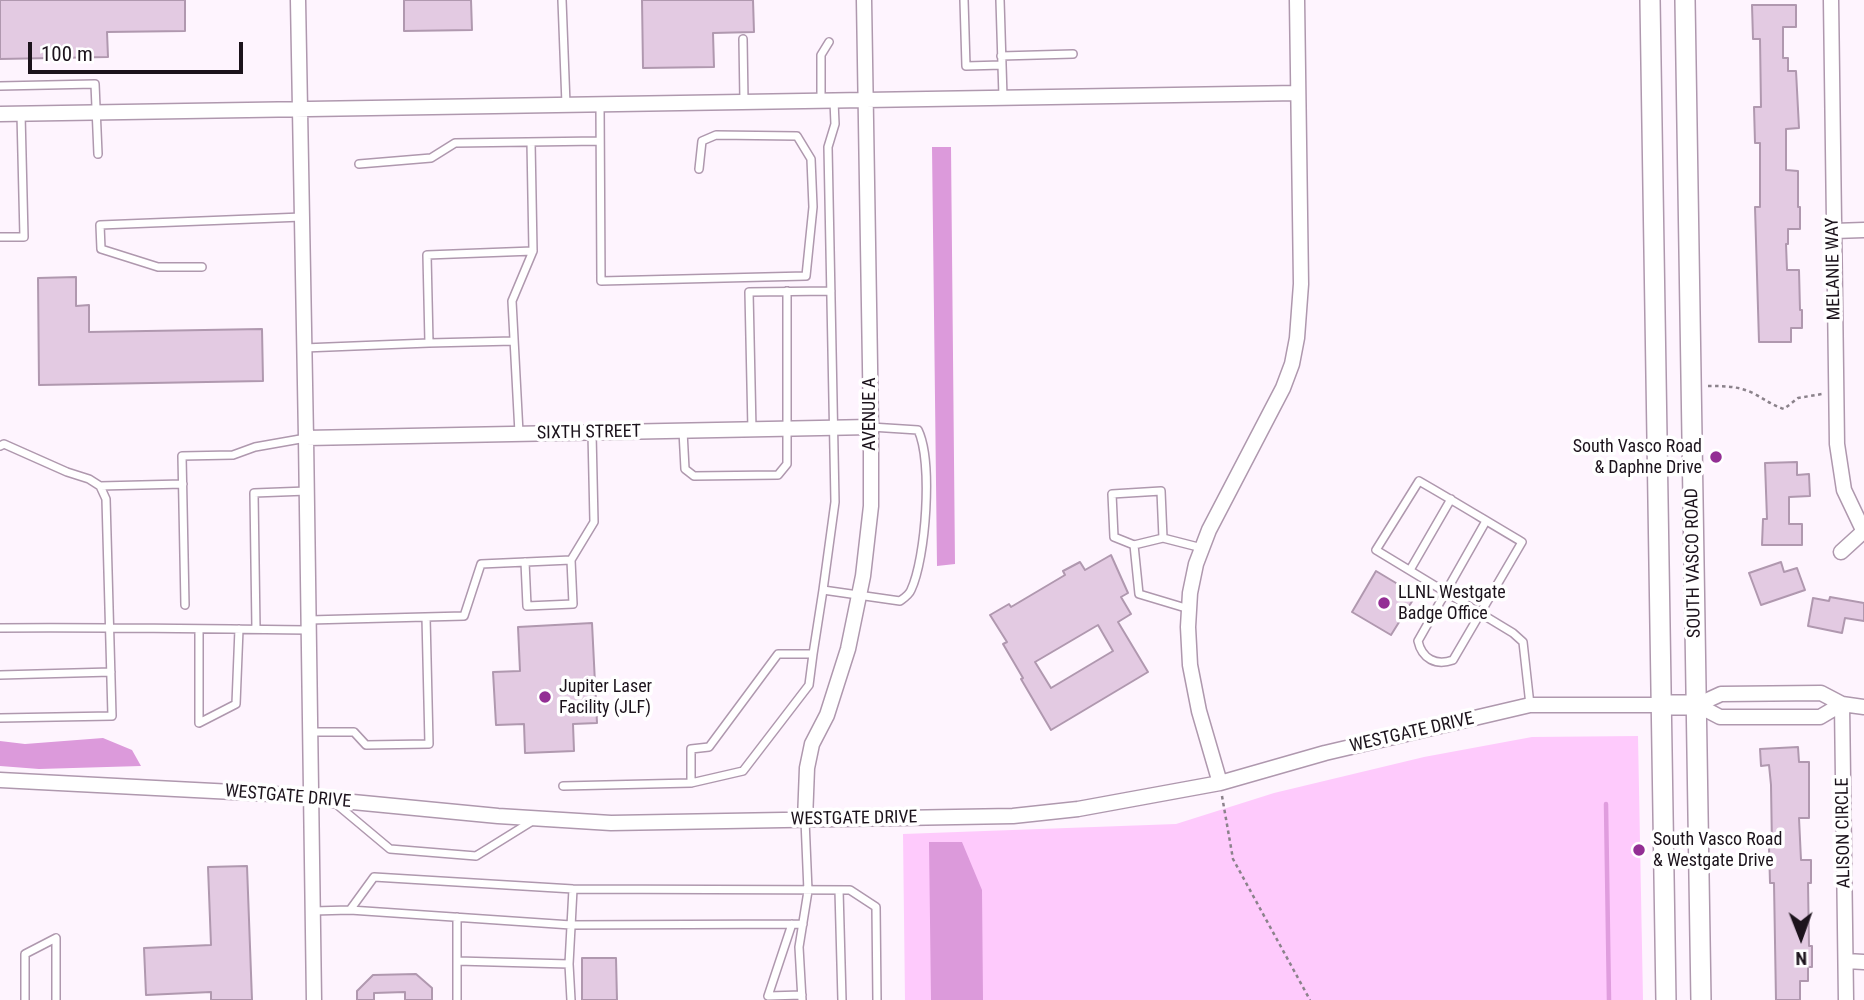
<!DOCTYPE html>
<style>
body{margin:0}
#map{position:relative;width:1864px;height:1000px;overflow:hidden;background:#fef4fe;font-family:"Roboto Condensed",sans-serif}
canvas{display:block}
.north{position:absolute;left:1766px;top:902px;width:70px;height:70px;-webkit-text-stroke:5px #fff;paint-order:stroke;rotate:179deg;font-size:19px;font-weight:700;line-height:28px;text-align:center;color:#1c131c}
.north::after{content:'';display:block;margin:auto;width:24px;height:32px;background:#1c131c;clip-path:polygon(50% 0,100% 100%,50% 72%,0 100%)}
.scale{position:absolute;left:28px;top:42px;width:215px;height:32px;box-sizing:border-box;border:4px solid #1c131c;border-top:0;padding-left:9px;font-size:21px;line-height:24px;white-space:nowrap;color:#1c131c;-webkit-text-stroke:5px #fff;paint-order:stroke}
</style>
<div id="map">
<canvas width="1864" height="1000"></canvas>
<div class="north">N</div>
<div class="scale">100 m</div>
</div>
<script>
const ctx = document.querySelector('canvas').getContext('2d');
ctx.lineJoin = 'round';
function fill(path, color) { ctx.fillStyle = color; ctx.fill(path, 'evenodd'); }
function stroke(path, color, width, dash) { ctx.strokeStyle = color; ctx.lineWidth = width; ctx.lineCap = dash ? 'butt' : 'round'; ctx.setLineDash(dash || []); ctx.stroke(path); }
function write(font, color, halo, rows, align = 'center') {
  ctx.font = font + ' "Roboto Condensed",sans-serif'; ctx.lineWidth = 7; ctx.setLineDash([]); ctx.textBaseline = 'middle'; ctx.strokeStyle = halo; ctx.fillStyle = color; for (const [text, x, y, turn = 0] of rows) {
    ctx.save(); ctx.translate(x, y); ctx.rotate((+turn || 0) * Math.PI / 180); ctx.textAlign = isNaN(turn) ? turn : align; if (halo) ctx.strokeText(text, 0, 0); ctx.fillText(text, 0, 0); ctx.restore();
  }
}
const green = new Path2D(`
 M 1638,736 L 1643,1000 L 905,1000 L 903,834 L 1176,824 L 1274,793 L 1424,757 L 1532,737 Z`);
const forest = new Path2D(`
 M 932,147 L 951,147 L 955,564 L 937,566 Z
 M 103,738 L 132,750 L 141,766 L 39,769 L 0,766 L 0,741 L 25,744 Z
 M 929,842 L 962,842 L 982,890 L 983,1000 L 931,1000 Z`);
const stream = new Path2D(`
 M 1606,804 L 1609,1000`);
const building = new Path2D(`
 M 0,0 L 185,0 L 185,31 L 107,32 L 108,57 L 0,59 Z
 M 404,0 L 471,0 L 472,30 L 404,31 Z
 M 642,0 L 753,0 L 754,32 L 713,33 L 714,67 L 643,68 Z
 M 1752,5 L 1796,5 L 1796,27 L 1783,27 L 1783,58 L 1788,58 L 1788,71 L 1796,71 L 1799,128 L 1786,129 L 1786,170 L 1798,171 L 1798,207 L 1800,207 L 1800,229 L 1788,229 L 1788,244 L 1786,244 L 1787,270 L 1799,270 L 1800,310 L 1802,310 L 1802,328 L 1791,328 L 1791,342 L 1759,342 L 1755,207 L 1760,207 L 1760,143 L 1755,143 L 1754,107 L 1761,107 L 1760,39 L 1753,39 Z
 M 76,277 L 76,306 L 89,305 L 89,332 L 262,329 L 263,381 L 39,385 L 38,278 Z
 M 1797,462 L 1797,475 L 1809,474 L 1810,496 L 1789,497 L 1789,524 L 1802,524 L 1802,545 L 1762,545 L 1763,519 L 1767,519 L 1765,463 Z
 M 1111,555 L 1128,593 L 1121,597 L 1131,614 L 1118,622 L 1148,672 L 1051,730 L 1021,679 L 1023,678 L 1003,644 L 1007,642 L 990,615 L 1009,604 L 1011,607 L 1065,575 L 1063,571 L 1080,562 L 1085,570 ZM 1098,625 L 1113,651 L 1051,688 L 1035,662 Z
 M 1781,562 L 1784,572 L 1797,568 L 1805,590 L 1761,605 L 1749,573 Z
 M 1376,571 L 1416,595 L 1391,635 L 1352,612 Z
 M 1830,597 L 1864,603 L 1864,621 L 1845,618 L 1842,633 L 1808,626 L 1813,598 L 1829,601 Z
 M 592,623 L 597,723 L 573,724 L 574,751 L 525,753 L 524,724 L 496,725 L 493,672 L 520,671 L 518,627 Z
 M 1798,747 L 1799,762 L 1809,762 L 1809,818 L 1799,818 L 1801,860 L 1811,860 L 1811,883 L 1808,883 L 1809,946 L 1812,946 L 1812,967 L 1808,967 L 1808,981 L 1800,981 L 1800,1000 L 1776,1000 L 1774,883 L 1770,883 L 1769,847 L 1772,847 L 1771,785 L 1769,765 L 1761,766 L 1760,749 Z
 M 247,866 L 252,1000 L 211,1000 L 211,992 L 146,995 L 144,948 L 211,945 L 208,867 Z
 M 582,958 L 616,958 L 617,1000 L 582,1000 Z
 M 416,974 L 432,988 L 432,1000 L 405,1000 L 405,992 L 374,993 L 374,1000 L 357,1000 L 357,991 L 373,975 Z`);
const path = new Path2D(`
 M 1708,386 C 1724,386 1738,386 1753,393 C 1764,399 1772,405 1784,409 L 1798,398 L 1822,394
 M 1222,796 L 1233,859 L 1310,1000`);
const lane = new Path2D(`
 M 562,0 L 566,104
 M 964,0 L 966,66 L 1002,65
 M 1000,0 L 1003,97
 M 743,39 L 744,101
 M 1001,56 L 1073,54
 M 0,86 L 95,84 L 98,154
 M 821,101 L 821,55 L 829,42
 M 600,105 L 601,281 L 806,276 L 813,207 L 811,159 L 797,136 L 716,135 L 702,141 L 699,169
 M 359,164 L 431,158 L 455,143 L 600,141
 M 0,237 L 24,237 L 21,114
 M 202,267 L 158,267 L 101,249 L 100,225 L 302,217
 M 429,343 L 514,341
 M 304,348 L 429,343 L 427,255 L 533,251 L 531,142
 M 752,430 L 749,292 L 831,291
 M 683,431 L 685,469 L 694,476 L 778,475 L 787,464 L 787,291
 M 519,433 L 512,301 L 533,251
 M 0,446 L 4,444 L 67,472 L 89,479 L 100,486 L 106,499 L 112,716 L 0,718
 M 100,486 L 183,484
 M 1486,521 L 1418,641 C 1422,659 1436,666 1453,660 L 1522,542 C 1488,522 1454,501 1419,481 L 1376,550 L 1513,633 L 1523,642 L 1530,705
 M 1163,538 L 1161,491 L 1112,494 L 1114,537 L 1134,545 L 1163,538 L 1202,548
 M 1134,545 L 1139,594 L 1189,609
 M 525,562 L 527,606 L 573,604 L 571,560
 M 1410,570 L 1451,499
 M 823,590 L 835,502 L 828,147 L 835,124 L 834,101
 M 185,605 L 182,456 L 233,455 L 255,447 L 306,438
 M 309,620 L 464,616 L 481,564 L 571,560 L 594,522 L 592,433
 M 0,628 C 103,627 205,629 308,630
 M 199,629 L 199,723 L 236,704 L 239,629
 M 256,629 L 254,493 L 307,491
 M 813,654 L 809,685 L 743,771 L 691,783 L 691,749 L 709,747 L 778,654 L 813,654 L 823,590 L 900,601 C 904,598 909,595 911,590 C 926,558 933,461 918,430 L 871,427
 M 0,675 L 111,672
 M 311,732 L 354,732 L 366,745 L 429,744 L 426,617
 M 563,786 L 691,783
 M 335,803 L 390,849 L 476,856 L 534,820
 M 839,890 L 842,1000
 M 350,910 L 571,925 L 803,924
 M 313,911 L 350,910 L 374,877 L 573,889 L 850,890 L 876,907 L 877,1000
 M 457,917 L 457,1000
 M 792,924 L 768,996 L 802,995
 M 457,961 L 569,964 L 573,889
 M 569,964 L 571,1000
 M 25,1000 L 25,954 L 56,938 L 56,1000
 M 802,1000 L 799,947 L 808,891 L 805,820`);
const street = new Path2D(`
 M 298,0 L 306,438 L 314,1000
 M 1831,0 L 1837,444 L 1844,490 L 1864,532
 M 0,114 L 1298,93
 M 1834,231 L 1864,230
 M 306,438 L 871,427
 M 1841,552 L 1863,532
 M 1842,704 L 1846,1000
 M 1697,705 L 1721,694 L 1821,693 L 1842,704 L 1864,707
 M 1697,705 L 1720,717 L 1820,717 L 1842,704
 M 0,780 L 311,796 L 332,800 L 498,816 L 611,823 L 1013,816 L 1078,809 L 1220,783 L 1325,753 L 1530,705 L 1661,705
 M 1220,783 L 1199,711 L 1190,665 L 1188,627 L 1190,593 L 1196,564 L 1209,530 L 1283,388 L 1292,364 L 1297,338 L 1301,284 L 1297,0
 M 805,820 L 807,768 L 812,744 L 827,715 L 848,649 L 863,576 L 871,506 L 871,427 L 864,0
 M 1846,961 L 1864,962`);
const secondary = new Path2D(`
 M 1650,0 L 1666,1000
 M 1685,0 L 1701,1000
 M 1661,705 L 1697,705`);
const markers = [
 [1716,457,7,"#932e94"],
 [1384,603,7,"#932e94"],
 [545,697,7,"#932e94"],
 [1639,850,7,"#932e94"]
];
const streetNames = [
 ["MELANIE WAY",1834,269,-91],
 ["AVENUE A",870,414,-90],
 ["SIXTH STREET",589,433,-1],
 ["SOUTH VASCO ROAD",1694,563,-91],
 ["WESTGATE DRIVE",1412,733,-13],
 ["WESTGATE DRIVE",288,797,5],
 ["WESTGATE DRIVE",854,819,-1],
 ["ALISON CIRCLE",1844,833,-91]
];
const poiNames = [
 ["South Vasco Road",1702,447,"right"],
 ["& Daphne Drive",1702,468,"right"],
 ["LLNL Westgate",1398,593],
 ["Badge Office",1398,614],
 ["Jupiter Laser",559,687],
 ["Facility (JLF)",559,708],
 ["South Vasco Road",1653,840],
 ["& Westgate Drive",1653,861]
];
fill(green, '#fecafc');
fill(forest, '#dc9adb');
stroke(stream, '#e09dde', 4.5);
fill(building, '#e3cae2');
stroke(building, '#b098af', 2);
stroke(lane, '#af98ae', 10);
stroke(street, '#af98ae', 17);
stroke(secondary, '#af98ae', 22);
stroke(path, '#8b828b', 2.5, [3.5, 3.5]);
stroke(lane, '#fff', 7);
stroke(street, '#fff', 14);
stroke(secondary, '#fff', 19);
for (const [x, y, r, color] of markers) { const dot = new Path2D(); dot.arc(x, y, r, 0, 2 * Math.PI); ctx.fillStyle = color; ctx.fill(dot); stroke(dot, '#fff', 2.5); }
write('18px', '#1c131c', '#fff', streetNames);
write('18px', '#1c131c', '#fff', poiNames, 'left');
</script>
